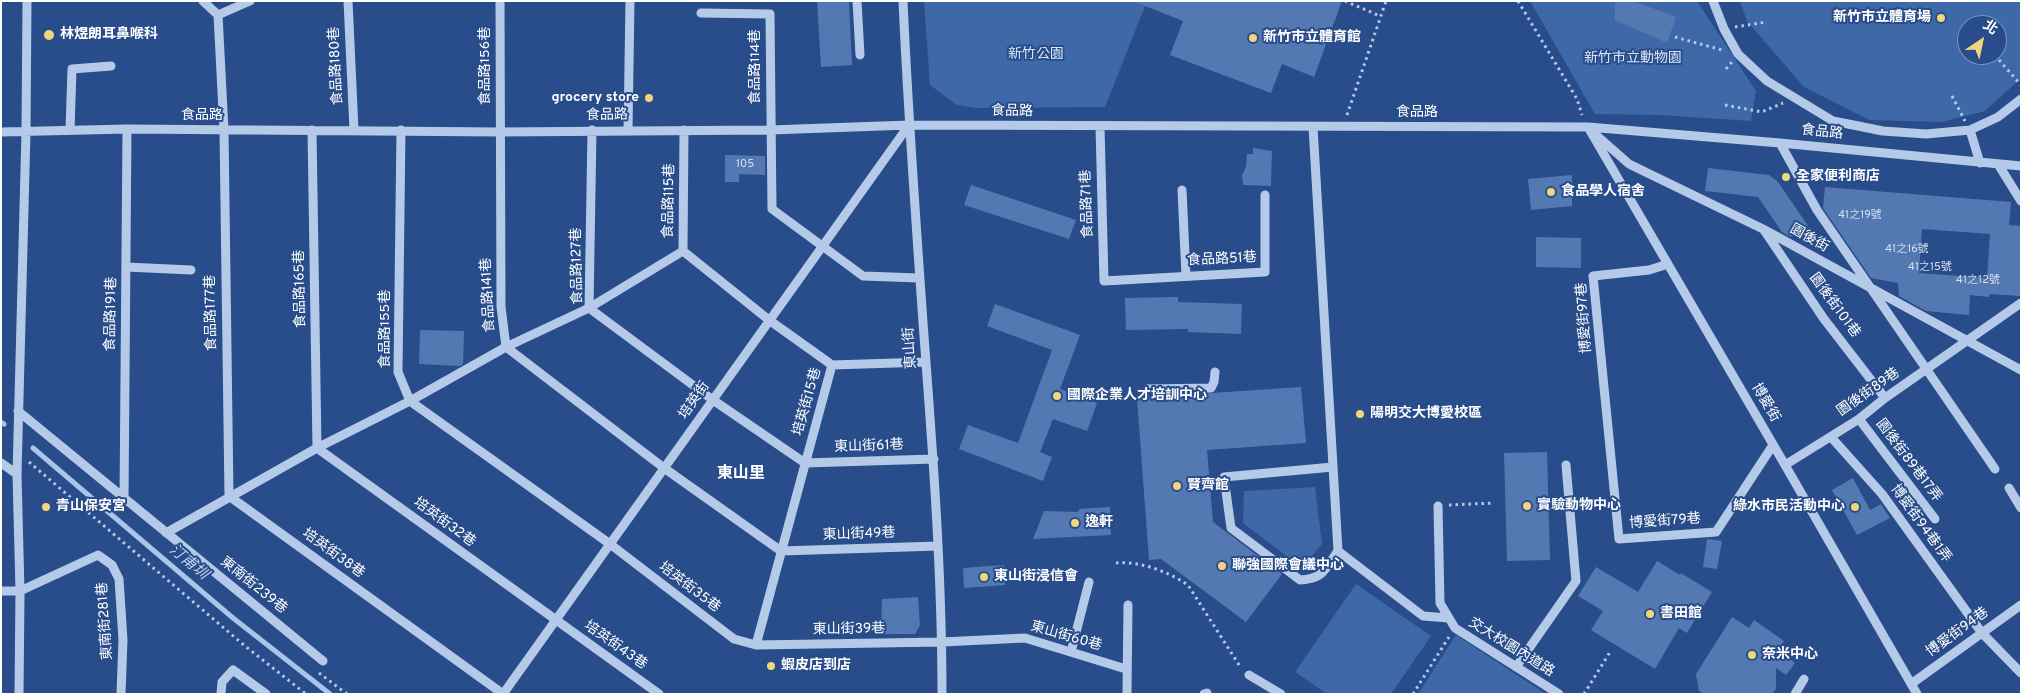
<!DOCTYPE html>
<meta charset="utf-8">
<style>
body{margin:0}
#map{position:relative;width:2022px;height:695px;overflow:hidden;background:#284d8a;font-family:Overpass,"Noto Sans TC",sans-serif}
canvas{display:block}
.frame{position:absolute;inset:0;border:2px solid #fff;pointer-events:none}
.north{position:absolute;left:1957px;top:15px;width:50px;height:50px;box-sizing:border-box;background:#284d8a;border:1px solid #7e94b9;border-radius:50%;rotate:34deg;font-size:14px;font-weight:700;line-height:20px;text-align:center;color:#fff}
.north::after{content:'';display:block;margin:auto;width:18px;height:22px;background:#f1d67b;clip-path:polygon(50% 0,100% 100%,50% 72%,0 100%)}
</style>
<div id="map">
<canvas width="2022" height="695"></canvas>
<div class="frame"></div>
<div class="north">北</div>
</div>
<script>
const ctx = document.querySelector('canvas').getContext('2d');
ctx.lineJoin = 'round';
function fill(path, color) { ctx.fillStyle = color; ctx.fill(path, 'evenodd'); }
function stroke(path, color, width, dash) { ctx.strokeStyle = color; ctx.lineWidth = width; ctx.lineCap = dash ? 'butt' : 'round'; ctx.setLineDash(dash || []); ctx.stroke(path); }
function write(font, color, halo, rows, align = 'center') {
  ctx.font = font + ' Overpass,"Noto Sans TC",sans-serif'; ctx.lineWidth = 4; ctx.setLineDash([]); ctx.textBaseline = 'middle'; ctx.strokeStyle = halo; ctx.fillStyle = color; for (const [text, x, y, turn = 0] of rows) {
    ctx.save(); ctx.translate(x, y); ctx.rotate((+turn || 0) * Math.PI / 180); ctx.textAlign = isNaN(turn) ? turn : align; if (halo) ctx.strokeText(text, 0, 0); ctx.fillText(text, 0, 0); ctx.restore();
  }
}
const green = new Path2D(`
 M 924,1 L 1147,1 L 1105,107 L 977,108 L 957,105 L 930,85 Z
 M 1530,1 L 1697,1 L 1756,91 L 1751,121 L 1660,115 L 1595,114 Z
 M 1740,1 L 2021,1 L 2021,78 L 1985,111 L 1942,122 L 1869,120 L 1804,87 L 1747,21 ZM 1967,25 L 1997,25 L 1997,55 L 1967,55 Z
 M 1315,487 L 1322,544 L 1302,568 L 1243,523 L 1244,491 Z
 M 1356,584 L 1431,636 L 1391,694 L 1327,694 L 1295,672 Z
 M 1456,635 L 1546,694 L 1418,694 Z`);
const stream = new Path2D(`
 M 1,422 L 4,424
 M 33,448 L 233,618 L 330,694`);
const building = new Path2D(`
 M 817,1 L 849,1 L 852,65 L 821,67 Z
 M 1133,1 L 1342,1 L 1314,77 L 1282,64 L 1271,93 L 1170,55 L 1183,21 Z
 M 1615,1 L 1633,1 L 1676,17 L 1667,43 L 1615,20 Z
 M 1253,148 L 1272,151 L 1271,186 L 1243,185 L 1242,175 L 1246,167 L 1247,154 L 1253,154 Z
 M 725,155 L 765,156 L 765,175 L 739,174 L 739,182 L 725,182 Z
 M 1708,168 L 1769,175 L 1778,182 L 1808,226 L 1791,237 L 1782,232 L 1758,197 L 1705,191 Z
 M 1572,175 L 1572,206 L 1531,210 L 1528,179 Z
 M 971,185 L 1076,220 L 1069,239 L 964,205 Z
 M 1825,187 L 2011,202 L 2009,225 L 2021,226 L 2021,296 L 1990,294 L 1989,297 L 1970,295 L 1969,315 L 1926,311 L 1899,296 L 1898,283 L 1871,278 L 1823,208 ZM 1922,229 L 1990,234 L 1987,278 L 1919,273 Z
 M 1536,237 L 1581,238 L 1581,268 L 1536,267 Z
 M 1178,297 L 1178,302 L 1242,304 L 1241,334 L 1188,332 L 1188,329 L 1126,330 L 1125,298 Z
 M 995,304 L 1080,335 L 1060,389 L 1097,403 L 1087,431 L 1053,419 L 1040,452 L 1052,457 L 1043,481 L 959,449 L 968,425 L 1018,443 L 1052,350 L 987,326 Z
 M 420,330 L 464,331 L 463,364 L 460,366 L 419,364 Z
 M 1301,387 L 1306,443 L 1207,450 L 1213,522 L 1282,574 L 1246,622 L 1161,559 L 1149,560 L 1137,398 Z
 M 1547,452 L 1550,560 L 1507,561 L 1504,453 Z
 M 1853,478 L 1870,510 L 1881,504 L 1890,518 L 1857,535 L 1832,490 Z
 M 1110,507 L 1111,535 L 1033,539 L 1044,511 L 1077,512 L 1080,509 Z
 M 1707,539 L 1722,541 L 1717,569 L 1703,567 Z
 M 1657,561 L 1680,575 L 1681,573 L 1712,592 L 1687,633 L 1679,628 L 1655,669 L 1591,630 L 1603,611 L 1578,596 L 1596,567 L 1638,592 Z
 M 1004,565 L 1005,585 L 964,588 L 963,568 Z
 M 918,597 L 920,625 L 915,634 L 881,634 L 882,599 Z
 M 1732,617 L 1749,628 L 1754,620 L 1784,641 L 1778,649 L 1795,663 L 1786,675 L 1776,668 L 1776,689 L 1772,694 L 1704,694 L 1699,691 L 1696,674 Z`);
const path = new Path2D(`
 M 1345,1 L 1380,16
 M 1518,1 L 1577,99 L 1582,115
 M 1735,27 L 1766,22
 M 1675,37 L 1722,50
 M 1999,60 L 2021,85
 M 1726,69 L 1732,62
 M 1952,96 L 1965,121
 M 1725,105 L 1762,112 L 1783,103
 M 1347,115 L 1386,1
 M 29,462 L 245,646 L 306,694
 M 1449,505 L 1494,503
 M 1116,563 C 1140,561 1167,571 1188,585 L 1241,668
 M 319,673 L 347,694
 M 1413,694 L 1449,637
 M 1584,694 L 1610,652`);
const minor = new Path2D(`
 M 203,1 L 218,15
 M 348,1 L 354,130
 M 500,1 L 501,307 L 506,347 L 664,468 L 781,551
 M 857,1 L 860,55
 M 903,1 C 908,113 916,225 924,336 C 933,455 942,574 942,694
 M 1713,1 L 1724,29 L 1738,54 L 1767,81 L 1833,121 L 1883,131 L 1926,134 L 1970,130 L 1998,117 L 2021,99
 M 701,13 L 770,14 L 772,209 L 863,276 L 919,278
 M 218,15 L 224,130 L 229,496
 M 218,15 L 250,1
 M 1100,127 L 1104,281 L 1265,272 L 1265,195
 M 1313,127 L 1338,551 L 1423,616 L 1449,618
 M 1588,127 L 1785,465 L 1917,694
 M 70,130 L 72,69 L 111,66
 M 312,130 L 317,448
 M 401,130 L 398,372 L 410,401 L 610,544 L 734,639 L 756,645 L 942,642 L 1025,638 L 1126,669
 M 592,130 L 589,308 L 713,400 L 805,463
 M 628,130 L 630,1
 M 684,130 L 683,251 L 769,320 L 832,365 L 756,645
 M 1970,130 L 1980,163
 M 1,132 L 127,129 L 500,132 L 770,130 L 909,125 L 1588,127 L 1780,143 L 2021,166
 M 1595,134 L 1629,164 L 1763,229 L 2021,370
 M 1780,143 L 1817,210 L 1995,469
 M 1998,164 L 2021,201
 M 1182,190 L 1186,276
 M 1764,230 L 1824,319 L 1885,398
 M 1668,264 L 1649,270 L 1593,276 L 1619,539 L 1716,532 L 1773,445
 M 126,267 L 191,270
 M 832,365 L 926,362
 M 1148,389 L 1211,388 L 1214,382 L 1215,372
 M 18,411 L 323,661
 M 1859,419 L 1935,519
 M 1831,437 L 1882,494 L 1982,633 L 2021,673
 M 317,448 L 659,694
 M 1,463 L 17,474
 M 805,463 L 934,459
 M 1785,465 L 1859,419 L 1885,398 L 2021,303
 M 1333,467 L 1224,477 L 1231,528 L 1300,580 C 1324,579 1325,569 1338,551
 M 2009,488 L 2021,508
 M 229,496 L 503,694 L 909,125
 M 124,500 L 127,129
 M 1438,506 L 1440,603 L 1455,628 L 1559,694
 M 166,533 L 317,448 L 410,401 L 506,347 L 589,308 L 683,251
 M 781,551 L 938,546
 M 1,591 L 20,591 L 98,555 L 112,565 L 119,579 L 123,640 L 121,694
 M 1071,652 L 1089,582
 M 1516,667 L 1576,581 L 1566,465
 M 1249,675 L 1281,694
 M 1911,684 L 2021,605
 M 19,694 L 20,591 L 17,474 L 26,132 L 27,1
 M 221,694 L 222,682 L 233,670 L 266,694
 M 1127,694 L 1128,605
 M 1204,694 L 1207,693
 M 1795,694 L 1804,679`);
const markers = [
 [1941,18,5,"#f1d67b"],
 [49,35,6,"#f1d67b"],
 [1253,38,5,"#f1d67b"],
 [649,98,5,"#f1d67b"],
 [1786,177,5,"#f1d67b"],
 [1551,192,5,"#f1d67b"],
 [1057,396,5,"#f1d67b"],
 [1360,414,5,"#f1d67b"],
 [1177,486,5,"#f1d67b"],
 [1527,506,5,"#f1d67b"],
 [46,507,5,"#f1d67b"],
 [1855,507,5,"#f1d67b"],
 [1075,523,5,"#f1d67b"],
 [1222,566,5,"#f1d67b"],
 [984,577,5,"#f1d67b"],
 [1650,614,5,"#f1d67b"],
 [1752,655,5,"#f1d67b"],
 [771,666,5,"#f1d67b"]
];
const numberNames = [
 ["105",745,165],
 ["41之19號",1860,216],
 ["41之16號",1907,250],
 ["41之15號",1930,268],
 ["41之12號",1978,281]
];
const poiNames = [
 ["新竹市立體育場",1931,18,"right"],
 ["林煜朗耳鼻喉科",60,35],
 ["新竹市立體育館",1263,38],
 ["grocery store",639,98,"right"],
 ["全家便利商店",1796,177],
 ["食品學人宿舍",1561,192],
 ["國際企業人才培訓中心",1067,396],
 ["陽明交大博愛校區",1370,414],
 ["賢齊館",1187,486],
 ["實驗動物中心",1537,506],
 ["青山保安宮",56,507],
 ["綠水市民活動中心",1845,507,"right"],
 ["逸軒",1085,523],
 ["聯強國際會議中心",1232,566],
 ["東山街浸信會",994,577],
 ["書田館",1660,614],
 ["奈米中心",1762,655],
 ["蝦皮店到店",781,666]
];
const parkNames = [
 ["新竹公園",1036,55],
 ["新竹市立動物園",1633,59]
];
const streetNames = [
 ["食品路180巷",337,66,-93],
 ["食品路156巷",486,66,-90],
 ["食品路114巷",756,67,-90],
 ["食品路",1012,112,1],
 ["食品路",1417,113],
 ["食品路",202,116],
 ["食品路",607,116,-1],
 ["食品路",1822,133,6],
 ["食品路115巷",670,201,-89],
 ["食品路71巷",1088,204,-92],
 ["園後街",1809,239,29],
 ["食品路51巷",1222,260,-3],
 ["食品路127巷",578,266,-91],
 ["食品路165巷",301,289,-91],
 ["食品路141巷",489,295,-93],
 ["園後街101巷",1834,306,54],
 ["食品路177巷",212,313,-91],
 ["食品路191巷",112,314,-89],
 ["博愛街97巷",1585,318,-94],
 ["食品路155巷",386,329,-90],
 ["東山街",911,348,-94],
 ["園後街89巷",1869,393,-35],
 ["培英街",695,401,-55],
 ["培英街15巷",808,402,-74],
 ["博愛街",1765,403,60],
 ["東山街61巷",869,447,-2],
 ["園後街89巷17弄",1908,461,53],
 ["博愛街79巷",1665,522,-4],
 ["培英街32巷",444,523,36],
 ["博愛街94巷1弄",1920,524,54],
 ["東山街49巷",859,535,-2],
 ["培英街38巷",333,554,36],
 ["東南街239巷",253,586,39],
 ["培英街35巷",689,588,37],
 ["東南街281巷",106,621,-94],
 ["東山街39巷",849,630,-1],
 ["博愛街94巷",1958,633,-36],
 ["東山街60巷",1066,637,16],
 ["培英街43巷",615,646,35],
 ["交大校園內道路",1511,648,32]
];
const waterNames = [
 ["汀甫圳",188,563,40]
];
const quarterNames = [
 ["東山里",741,475]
];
fill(green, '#3f68a8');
stroke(stream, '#aac4ea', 5);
fill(building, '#5479b2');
stroke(path, '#b5cae9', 3, [2.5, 4]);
stroke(minor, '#b5cae9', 9);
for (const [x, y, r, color] of markers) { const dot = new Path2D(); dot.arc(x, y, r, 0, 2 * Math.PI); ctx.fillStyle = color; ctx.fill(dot); stroke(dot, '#284d8a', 2); }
write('11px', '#d4deec', null, numberNames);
write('bold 14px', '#fff', '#284d8a', poiNames, 'left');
write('14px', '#d9e5f7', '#284d8a', parkNames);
write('14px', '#fff', '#284d8a', streetNames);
write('italic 15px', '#c1d4f0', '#284d8a', waterNames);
write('bold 16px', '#fff', '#284d8a', quarterNames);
</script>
